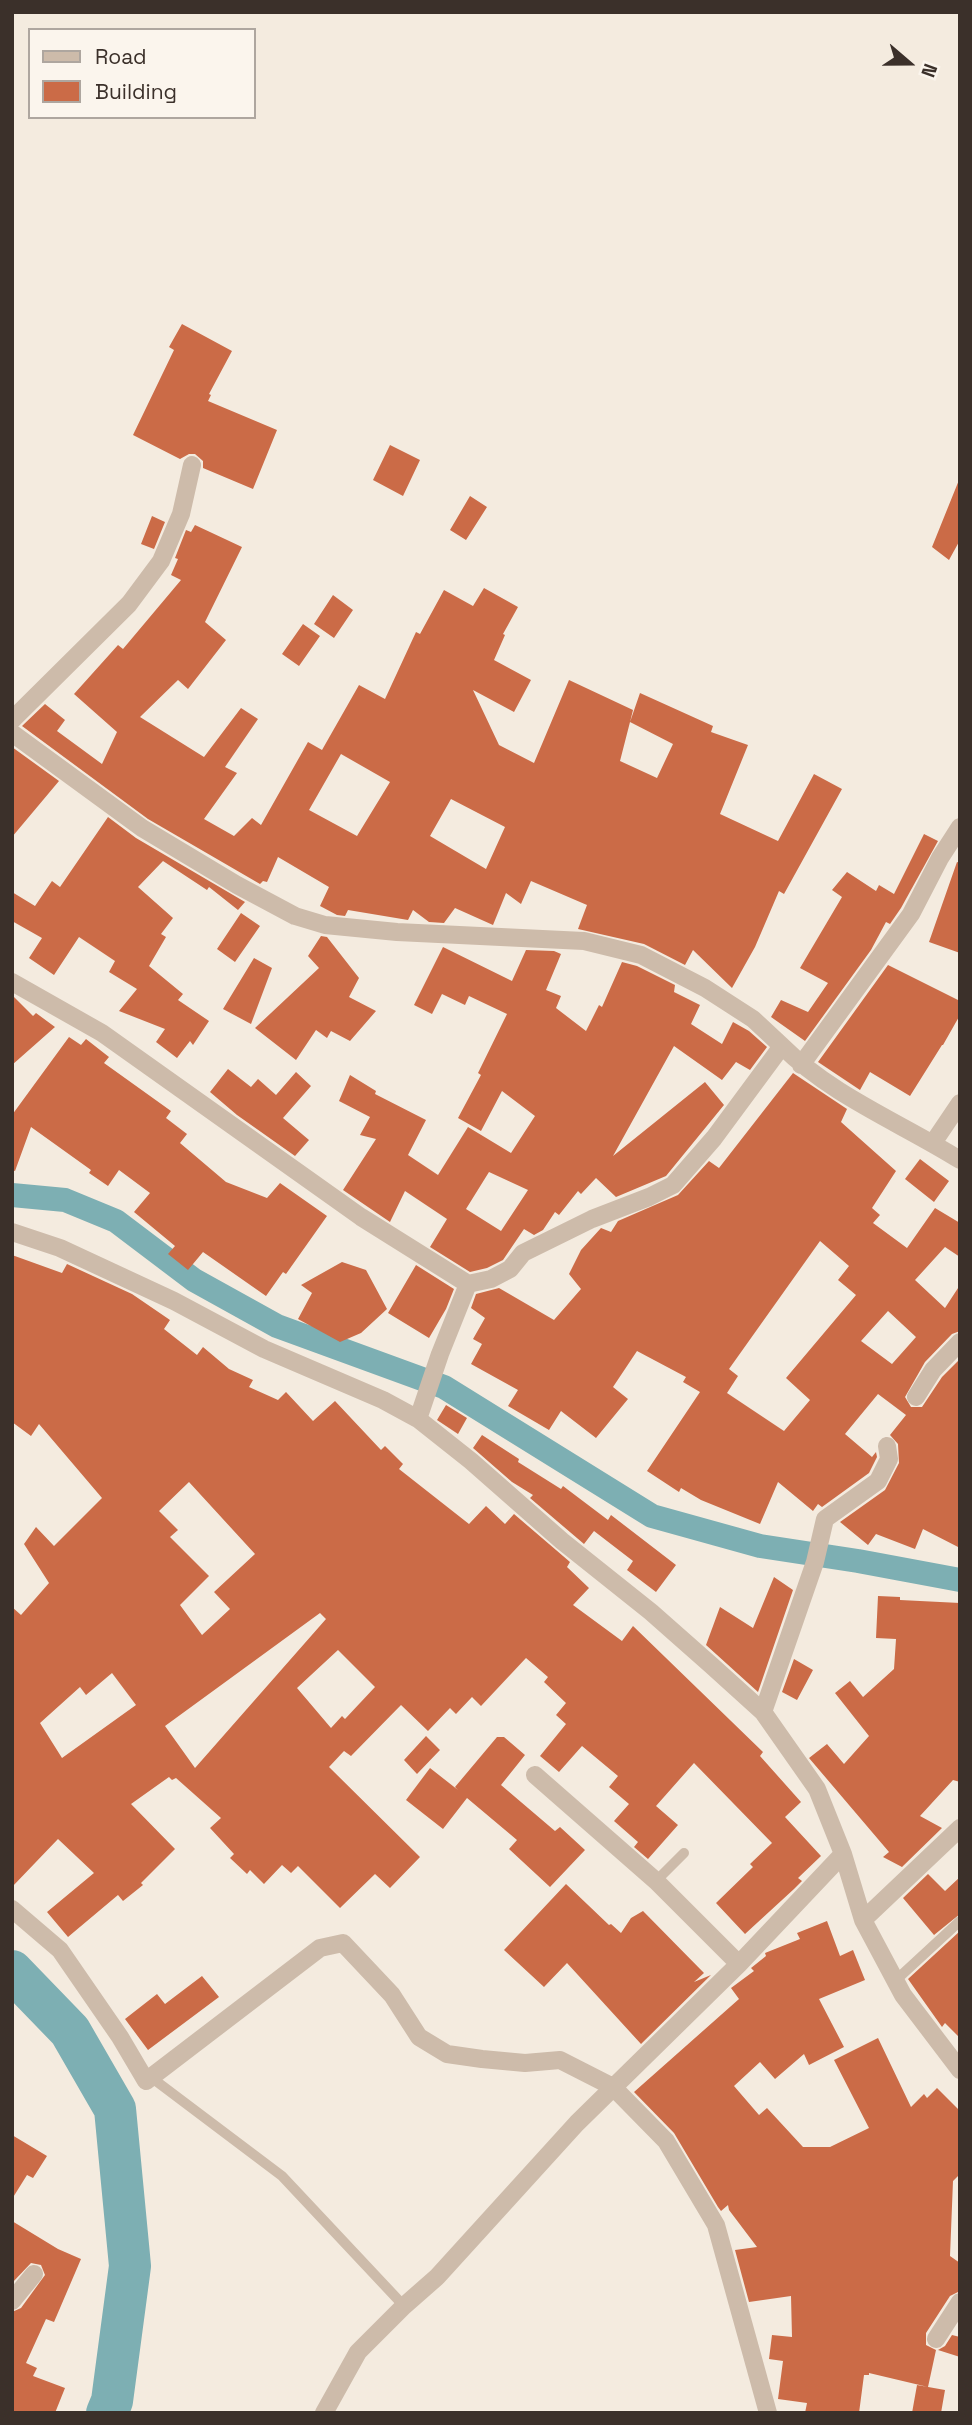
<!DOCTYPE html>
<style>
body{margin:0}
#map{position:relative;width:972px;height:2425px;overflow:hidden;background:#f4ebdf;font-family:"Space Grotesk",sans-serif}
canvas{display:block}
.frame{position:absolute;inset:0;border:14px solid #3b302a;pointer-events:none}
.legend{position:absolute;left:28px;top:28px;width:228px;height:91px;box-sizing:border-box;background:#fbf5ed;border:2px solid #aea69f;margin:0;padding:9px 12px;list-style:none;font-size:21px;color:#3b302a}
.legend li{display:flex;align-items:center;gap:14px;height:35px}
.legend b{width:35px;border:2px solid #aea69f}
.north{position:absolute;left:874px;top:28px;width:70px;height:70px;-webkit-text-stroke:5px #fbf5ed;paint-order:stroke;rotate:110deg;font-size:19px;font-weight:700;line-height:28px;text-align:center;color:#3b302a}
.north::after{content:'';display:block;margin:auto;width:24px;height:32px;background:#3b302a;clip-path:polygon(50% 0,100% 100%,50% 72%,0 100%)}
</style>
<div id="map">
<canvas width="972" height="2425"></canvas>
<div class="frame"></div>
<ul class="legend">
<li><b style="height:9px;background:#cdbbaa"></b>Road</li>
<li><b style="height:19px;background:#cb6b47"></b>Building</li>
</ul>
<div class="north">N</div>
</div>
<script>
const ctx = document.querySelector('canvas').getContext('2d');
ctx.lineJoin = 'round';
function stroke(path, color, width, dash) { ctx.strokeStyle = color; ctx.lineWidth = width; ctx.lineCap = dash ? 'butt' : 'round'; ctx.setLineDash(dash || []); ctx.stroke(path); }
function fill(path, color) { ctx.fillStyle = color; ctx.fill(path, 'evenodd'); }
const canal = new Path2D(`
 M 12,1195 L 65,1200 L 116,1221 L 194,1280 L 277,1326 L 444,1387 L 652,1516 L 760,1546 L 858,1561 L 960,1580`);
const river = new Path2D(`
 M 12,1971 L 70,2031 L 115,2109 L 130,2266 L 112,2401 L 107,2413`);
const building = new Path2D(`
 M 182,324 L 232,351 L 209,394 L 211,395 L 208,401 L 277,430 L 253,489 L 203,468 L 203,461 L 195,454 L 189,454 L 180,459 L 133,435 L 174,350 L 169,347 Z
 M 390,445 L 420,460 L 403,496 L 373,480 Z
 M 959,480 L 960,540 L 949,560 L 932,547 Z
 M 470,496 L 487,507 L 466,540 L 450,530 Z
 M 152,516 L 165,522 L 154,549 L 141,544 Z
 M 195,525 L 242,547 L 205,622 L 226,640 L 188,689 L 178,680 L 140,717 L 204,757 L 241,708 L 258,719 L 225,767 L 237,773 L 204,819 L 234,836 L 252,818 L 261,825 L 308,742 L 322,750 L 359,685 L 385,699 L 416,632 L 420,634 L 444,590 L 473,606 L 484,588 L 518,607 L 503,634 L 505,635 L 494,660 L 531,680 L 514,712 L 473,690 L 499,745 L 534,763 L 569,680 L 633,710 L 630,722 L 640,693 L 713,726 L 711,732 L 748,745 L 720,814 L 778,841 L 814,774 L 842,789 L 784,894 L 779,891 L 755,947 L 732,988 L 693,950 L 685,965 L 644,944 L 578,929 L 587,905 L 531,881 L 521,904 L 506,893 L 493,925 L 455,908 L 444,923 L 429,922 L 413,910 L 408,920 L 348,910 L 345,916 L 337,915 L 320,906 L 329,887 L 278,857 L 267,882 L 263,881 L 260,884 L 148,819 L 22,726 L 45,704 L 65,720 L 57,731 L 102,764 L 117,732 L 74,694 L 118,645 L 123,649 L 181,580 L 171,575 L 178,559 L 175,558 L 186,530 L 191,532 ZM 630,722 L 673,744 L 657,778 L 620,761 ZM 341,754 L 390,782 L 357,836 L 309,810 ZM 451,799 L 505,827 L 486,869 L 430,836 Z
 M 333,595 L 353,610 L 334,638 L 314,624 Z
 M 303,624 L 320,636 L 299,666 L 282,654 Z
 M 12,747 L 59,781 L 12,837 Z
 M 108,817 L 136,838 L 245,902 L 238,910 L 209,887 L 207,890 L 163,861 L 138,887 L 173,918 L 161,934 L 166,937 L 149,966 L 183,994 L 178,1000 L 209,1021 L 193,1045 L 190,1041 L 177,1058 L 156,1042 L 165,1029 L 119,1011 L 137,989 L 109,972 L 115,961 L 79,937 L 54,975 L 29,958 L 42,938 L 12,921 L 12,892 L 35,906 L 52,881 L 60,887 Z
 M 924,834 L 938,841 L 901,908 L 890,924 L 886,922 L 871,950 L 805,1041 L 771,1017 L 781,1000 L 808,1012 L 828,983 L 800,968 L 842,897 L 832,890 L 847,872 L 876,891 L 879,885 L 894,894 Z
 M 957,862 L 960,863 L 960,953 L 929,942 Z
 M 241,913 L 260,926 L 235,962 L 217,949 Z
 M 321,936 L 327,937 L 359,978 L 349,997 L 376,1011 L 350,1041 L 331,1031 L 327,1038 L 316,1030 L 296,1060 L 255,1028 L 319,968 L 308,956 Z
 M 443,947 L 512,981 L 526,950 L 554,951 L 561,954 L 546,990 L 561,996 L 556,1008 L 586,1031 L 599,1005 L 602,1007 L 622,962 L 637,966 L 675,985 L 674,992 L 700,1005 L 691,1024 L 722,1044 L 733,1022 L 749,1031 L 767,1047 L 750,1070 L 736,1062 L 722,1080 L 674,1046 L 613,1156 L 705,1082 L 724,1105 L 666,1176 L 616,1197 L 596,1178 L 581,1194 L 578,1191 L 559,1215 L 555,1212 L 543,1230 L 534,1235 L 524,1229 L 503,1260 L 487,1268 L 470,1272 L 430,1247 L 447,1219 L 405,1191 L 390,1222 L 343,1190 L 376,1139 L 360,1135 L 370,1117 L 339,1101 L 350,1075 L 376,1091 L 375,1094 L 426,1120 L 408,1155 L 438,1175 L 468,1127 L 511,1153 L 535,1116 L 502,1091 L 481,1131 L 458,1118 L 481,1075 L 478,1073 L 507,1014 L 469,996 L 465,1005 L 442,994 L 432,1014 L 414,1005 ZM 489,1172 L 528,1190 L 501,1231 L 466,1209 Z
 M 254,958 L 272,968 L 251,1024 L 223,1009 Z
 M 888,965 L 960,1001 L 960,1015 L 943,1045 L 942,1045 L 910,1096 L 870,1072 L 860,1090 L 818,1062 Z
 M 12,995 L 33,1016 L 36,1013 L 55,1027 L 12,1065 Z
 M 69,1037 L 81,1045 L 86,1039 L 109,1057 L 104,1063 L 171,1111 L 166,1118 L 187,1134 L 180,1143 L 226,1182 L 267,1198 L 280,1183 L 327,1216 L 286,1274 L 283,1272 L 266,1296 L 203,1252 L 188,1270 L 168,1254 L 175,1246 L 134,1212 L 150,1193 L 119,1170 L 108,1186 L 89,1173 L 91,1170 L 31,1127 L 15,1171 L 12,1170 L 12,1115 Z
 M 228,1069 L 251,1087 L 258,1079 L 276,1095 L 296,1072 L 311,1086 L 283,1118 L 309,1140 L 295,1156 L 237,1115 L 210,1092 Z
 M 793,1073 L 847,1109 L 841,1122 L 896,1171 L 872,1208 L 880,1215 L 873,1223 L 907,1248 L 935,1208 L 960,1223 L 960,1257 L 945,1247 L 915,1280 L 945,1308 L 960,1285 L 960,1331 L 952,1334 L 925,1362 L 905,1397 L 911,1407 L 922,1407 L 942,1377 L 960,1359 L 960,1548 L 923,1529 L 915,1549 L 876,1534 L 868,1545 L 840,1522 L 885,1490 L 899,1463 L 898,1444 L 890,1435 L 906,1415 L 878,1394 L 845,1434 L 872,1457 L 876,1452 L 877,1457 L 869,1473 L 822,1507 L 818,1504 L 813,1511 L 778,1482 L 760,1524 L 701,1500 L 681,1488 L 679,1492 L 647,1471 L 700,1392 L 683,1382 L 686,1377 L 637,1351 L 613,1387 L 628,1399 L 596,1438 L 561,1411 L 549,1430 L 508,1406 L 518,1390 L 471,1364 L 482,1344 L 473,1339 L 485,1318 L 471,1308 L 476,1294 L 499,1288 L 554,1320 L 581,1289 L 569,1274 L 581,1250 L 601,1228 L 611,1232 L 618,1221 L 678,1195 L 709,1161 L 719,1168 ZM 820,1241 L 849,1266 L 838,1280 L 856,1295 L 786,1378 L 810,1400 L 784,1431 L 727,1393 L 738,1376 L 729,1369 ZM 888,1311 L 916,1337 L 892,1364 L 861,1341 Z
 M 920,1159 L 949,1181 L 934,1202 L 905,1179 Z
 M 12,1255 L 62,1273 L 67,1264 L 132,1294 L 170,1320 L 164,1329 L 197,1355 L 203,1347 L 229,1369 L 253,1380 L 249,1387 L 278,1400 L 286,1392 L 313,1421 L 335,1401 L 381,1450 L 385,1446 L 403,1464 L 399,1469 L 469,1524 L 486,1506 L 505,1524 L 514,1514 L 570,1562 L 567,1567 L 589,1588 L 573,1605 L 622,1641 L 633,1626 L 763,1752 L 760,1756 L 801,1802 L 785,1817 L 821,1856 L 798,1878 L 802,1881 L 794,1889 L 745,1934 L 716,1903 L 753,1867 L 750,1864 L 772,1843 L 694,1763 L 656,1806 L 678,1825 L 648,1859 L 634,1847 L 638,1842 L 614,1821 L 629,1804 L 609,1787 L 618,1776 L 582,1746 L 559,1772 L 540,1756 L 566,1724 L 556,1715 L 566,1703 L 544,1682 L 548,1677 L 526,1658 L 481,1706 L 472,1697 L 456,1714 L 450,1708 L 428,1731 L 401,1705 L 351,1756 L 344,1751 L 329,1767 L 420,1857 L 390,1888 L 375,1874 L 340,1908 L 298,1866 L 291,1873 L 282,1865 L 264,1884 L 250,1870 L 247,1874 L 230,1858 L 234,1854 L 210,1828 L 221,1818 L 176,1778 L 172,1780 L 169,1777 L 131,1804 L 175,1849 L 141,1883 L 143,1885 L 123,1901 L 118,1895 L 68,1937 L 47,1912 L 94,1873 L 58,1839 L 12,1887 L 12,1607 L 21,1615 L 49,1583 L 24,1544 L 36,1527 L 54,1546 L 102,1498 L 39,1424 L 31,1436 L 12,1422 ZM 189,1482 L 255,1554 L 214,1592 L 230,1609 L 202,1635 L 180,1605 L 209,1576 L 170,1537 L 178,1530 L 159,1511 ZM 320,1613 L 326,1619 L 195,1768 L 165,1726 ZM 338,1650 L 375,1687 L 345,1719 L 342,1716 L 331,1728 L 297,1688 ZM 112,1673 L 136,1705 L 62,1758 L 40,1723 L 80,1687 L 86,1695 Z
 M 342,1262 L 366,1270 L 387,1309 L 361,1333 L 340,1342 L 298,1319 L 312,1293 L 301,1285 Z
 M 416,1265 L 454,1289 L 446,1309 L 429,1338 L 388,1313 Z
 M 446,1405 L 467,1418 L 458,1434 L 437,1420 Z
 M 482,1435 L 519,1459 L 518,1462 L 561,1489 L 563,1486 L 608,1520 L 611,1515 L 676,1565 L 656,1592 L 627,1570 L 633,1561 L 594,1531 L 584,1544 L 530,1498 L 533,1495 L 512,1482 L 473,1448 Z
 M 774,1577 L 793,1590 L 758,1692 L 706,1645 L 720,1607 L 753,1628 Z
 M 878,1596 L 900,1597 L 900,1600 L 960,1603 L 960,1782 L 953,1780 L 920,1816 L 942,1828 L 902,1867 L 883,1857 L 889,1852 L 809,1758 L 827,1744 L 844,1764 L 869,1736 L 835,1693 L 850,1681 L 863,1697 L 894,1669 L 896,1639 L 876,1638 Z
 M 794,1659 L 813,1670 L 797,1700 L 782,1692 Z
 M 426,1736 L 440,1750 L 417,1774 L 404,1760 Z
 M 497,1737 L 504,1737 L 525,1755 L 501,1785 L 555,1831 L 560,1827 L 585,1850 L 550,1887 L 509,1849 L 517,1840 L 467,1798 L 443,1829 L 406,1800 L 430,1768 L 458,1790 L 455,1787 Z
 M 928,1874 L 945,1891 L 960,1877 L 960,1914 L 934,1935 L 903,1898 Z
 M 566,1884 L 609,1925 L 611,1924 L 621,1933 L 631,1918 L 643,1911 L 704,1973 L 694,1982 L 711,1975 L 641,2044 L 567,1963 L 544,1987 L 504,1950 Z
 M 827,1921 L 840,1956 L 853,1950 L 865,1980 L 819,1999 L 844,2047 L 809,2065 L 804,2054 L 775,2079 L 760,2062 L 734,2086 L 759,2115 L 767,2108 L 803,2147 L 830,2147 L 869,2128 L 834,2060 L 878,2038 L 911,2107 L 924,2094 L 927,2098 L 937,2088 L 960,2111 L 960,2174 L 953,2181 L 950,2256 L 960,2263 L 960,2291 L 950,2296 L 926,2333 L 926,2345 L 936,2350 L 928,2387 L 869,2373 L 869,2375 L 864,2375 L 859,2413 L 805,2413 L 807,2403 L 778,2399 L 783,2361 L 769,2359 L 772,2335 L 792,2337 L 791,2296 L 749,2302 L 735,2250 L 757,2247 L 729,2210 L 728,2205 L 721,2211 L 718,2207 L 674,2133 L 634,2092 L 739,1999 L 731,1988 L 754,1971 L 751,1968 L 766,1956 L 765,1953 L 800,1939 L 797,1933 Z
 M 960,1931 L 960,2038 L 945,2023 L 942,2027 L 908,1979 Z
 M 202,1976 L 219,1997 L 148,2050 L 125,2019 L 157,1994 L 165,2004 Z
 M 12,2135 L 47,2156 L 33,2178 L 27,2175 L 12,2199 Z
 M 12,2221 L 58,2249 L 81,2259 L 54,2322 L 46,2319 L 26,2363 L 37,2368 L 33,2376 L 65,2388 L 55,2413 L 12,2413 L 12,2312 L 21,2308 L 45,2275 L 41,2265 L 31,2263 L 12,2283 Z
 M 952,2335 L 960,2337 L 960,2357 L 938,2350 L 945,2346 Z
 M 917,2385 L 945,2390 L 941,2413 L 912,2413 Z`);
const lane = new Path2D(`
 M 656,1881 L 684,1853
 M 895,1981 L 960,1921
 M 152,2078 L 282,2176 L 404,2306`);
const street = new Path2D(`
 M 12,720 L 129,604 L 161,561 L 181,514 L 192,465
 M 12,733 L 142,828 L 237,885 L 295,916 L 325,925 L 397,932 L 584,941 L 641,955 L 705,988 L 753,1019 L 782,1046
 M 12,982 L 102,1033 L 361,1217 L 468,1284
 M 801,1065 L 911,914 L 940,858 L 960,827
 M 933,1143 L 960,1103
 M 12,1232 L 60,1248 L 174,1301 L 264,1349 L 383,1400 L 418,1419 L 471,1461 L 562,1541 L 651,1612 L 711,1665 L 763,1712 L 817,1789 L 843,1854 L 863,1920 L 903,1995 L 960,2070
 M 916,1397 L 933,1370 L 960,1342
 M 418,1419 L 440,1354 L 468,1284 L 491,1279 L 510,1269 L 523,1253 L 592,1219 L 649,1197 L 673,1185 L 714,1138 L 782,1046 C 832,1096 901,1123 960,1160
 M 763,1712 L 815,1562 L 825,1519 L 878,1481 L 889,1459 L 887,1446
 M 535,1775 L 656,1881 L 739,1964
 M 12,1909 L 60,1950 L 120,2037 L 146,2081 L 320,1948 L 343,1943 L 392,1995 L 419,2037 L 447,2054 L 482,2059 L 525,2063 L 560,2060 L 613,2087 L 666,2141 L 716,2225 L 768,2413
 M 863,1920 L 960,1828
 M 12,2301 L 34,2274
 M 936,2339 L 960,2302
 M 324,2413 L 358,2352 L 404,2306 L 437,2277 L 577,2123 L 739,1964 L 843,1854`);
stroke(canal, '#7dafb3', 24);
stroke(river, '#7dafb3', 42);
fill(building, '#cb6b47');
stroke(lane, '#cdbbaa', 10);
stroke(street, '#cdbbaa', 18);
</script>
